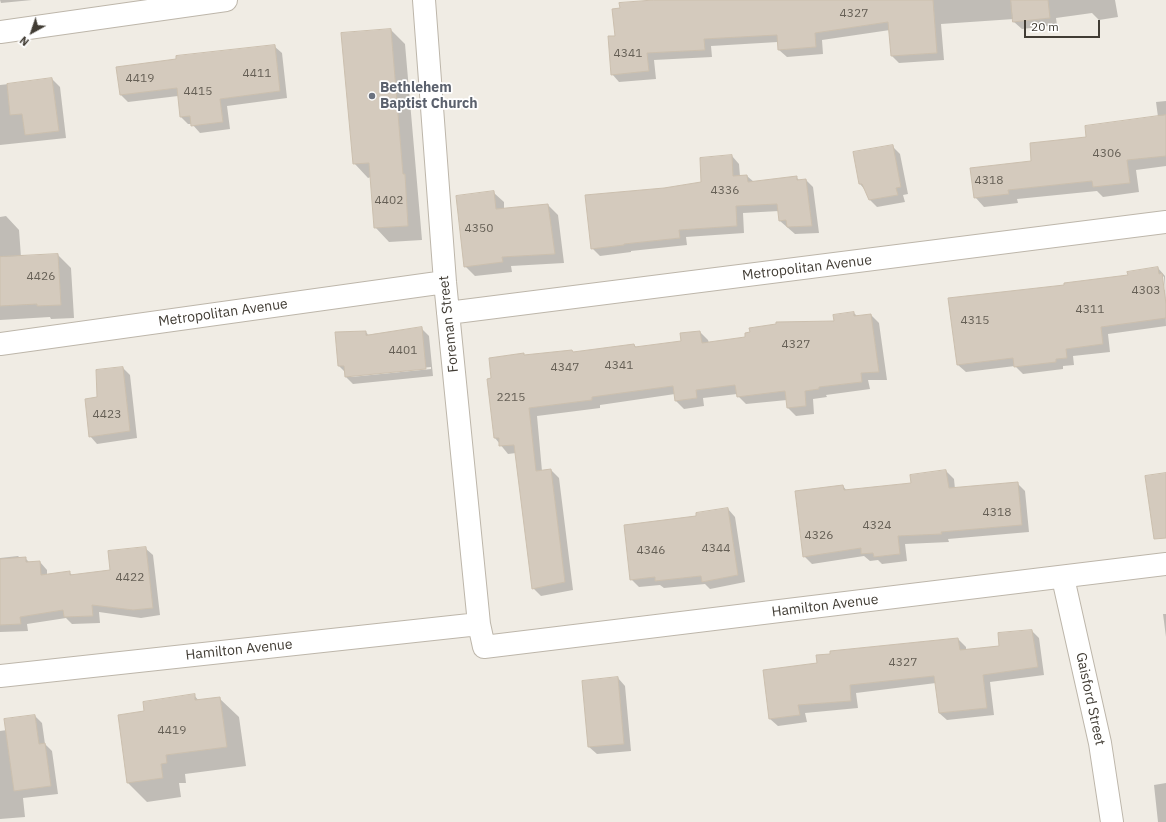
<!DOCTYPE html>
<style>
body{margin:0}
#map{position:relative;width:1166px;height:822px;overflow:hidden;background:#f0ece4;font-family:"IBM Plex Sans",sans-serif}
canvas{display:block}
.north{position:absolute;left:12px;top:12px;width:40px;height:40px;-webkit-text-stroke:3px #fff;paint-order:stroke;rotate:220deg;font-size:11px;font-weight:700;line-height:16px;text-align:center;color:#413c34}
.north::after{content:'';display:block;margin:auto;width:14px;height:18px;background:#413c34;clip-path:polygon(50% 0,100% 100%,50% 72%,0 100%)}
.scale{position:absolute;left:1024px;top:20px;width:76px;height:18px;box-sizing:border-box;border:2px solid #413c34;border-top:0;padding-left:5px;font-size:12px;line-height:14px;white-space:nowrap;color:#413c34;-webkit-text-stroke:3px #fff;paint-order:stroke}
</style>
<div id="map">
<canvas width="1166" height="822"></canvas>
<div class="north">N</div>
<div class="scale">20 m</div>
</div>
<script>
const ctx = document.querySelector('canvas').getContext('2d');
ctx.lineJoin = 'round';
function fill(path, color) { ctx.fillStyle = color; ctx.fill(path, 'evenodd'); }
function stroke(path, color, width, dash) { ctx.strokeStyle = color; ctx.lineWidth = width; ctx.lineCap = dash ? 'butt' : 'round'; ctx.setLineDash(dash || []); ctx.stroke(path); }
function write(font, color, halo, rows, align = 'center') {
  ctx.font = font + ' "IBM Plex Sans",sans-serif'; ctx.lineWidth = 3.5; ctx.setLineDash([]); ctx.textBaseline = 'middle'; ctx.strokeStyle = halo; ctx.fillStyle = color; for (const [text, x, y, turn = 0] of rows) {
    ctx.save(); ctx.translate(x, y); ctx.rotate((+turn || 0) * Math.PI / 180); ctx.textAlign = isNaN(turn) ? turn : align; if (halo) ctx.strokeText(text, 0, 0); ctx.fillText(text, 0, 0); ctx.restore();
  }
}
const shadow = new Path2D(`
 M 0,0 L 32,0 L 1,3 Z
 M 660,0 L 1115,0 L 1118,17 L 1099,20 L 1092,13 L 1056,18 L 1057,25 L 1022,29 L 1014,22 L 1014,19 L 941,24 L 944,60 L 899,63 L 892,56 L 890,30 L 822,40 L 823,54 L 787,57 L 779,50 L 778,42 L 711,46 L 712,57 L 654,60 L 656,79 L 619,82 L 612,74 L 616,37 Z
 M 391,30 L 405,44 L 422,240 L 389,242 L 375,227 L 371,177 L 368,178 L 354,163 Z
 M 274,46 L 282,53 L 287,98 L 227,106 L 230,129 L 200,133 L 192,124 L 188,124 L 181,117 L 178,96 L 128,102 L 121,95 L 117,68 Z
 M 52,79 L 60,87 L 66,138 L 0,145 L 0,85 Z
 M 1166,101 L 1166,166 L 1136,170 L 1139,192 L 1103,197 L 1097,191 L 1017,199 L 1018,203 L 984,207 L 975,197 L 1032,162 L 1087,138 L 1158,117 L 1156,102 Z
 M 892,146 L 900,154 L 908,194 L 903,195 L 905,202 L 877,207 L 869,199 L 865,190 L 860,184 Z
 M 732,156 L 739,164 L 740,176 L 747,176 L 754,182 L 796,177 L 800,181 L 806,180 L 813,187 L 819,233 L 795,234 L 780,221 L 779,211 L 743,213 L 744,233 L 686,237 L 687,245 L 631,251 L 631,252 L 600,256 L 592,248 L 664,189 L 702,183 Z
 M 494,193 L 504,202 L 504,209 L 548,205 L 558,215 L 564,263 L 511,266 L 512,272 L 475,276 L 465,266 Z
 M 6,216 L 19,230 L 21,257 L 58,255 L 71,268 L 74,318 L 51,319 L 50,317 L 0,320 L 0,217 Z
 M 1158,268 L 1165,276 L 1166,326 L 1108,334 L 1110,352 L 1073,356 L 1074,365 L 1063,366 L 1063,369 L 1023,374 L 1015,366 L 966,372 L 958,365 L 1065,286 L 1129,276 ZM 1161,274 L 1164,277 L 1165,290 L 1163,290 Z
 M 854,313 L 858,317 L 871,315 L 879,323 L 887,380 L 868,380 L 870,389 L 826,395 L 827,397 L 813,399 L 814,414 L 796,416 L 788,408 L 787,400 L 746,404 L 738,396 L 737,394 L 703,398 L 704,406 L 684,409 L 676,401 L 675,394 L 600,405 L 600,408 L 537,416 L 542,471 L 551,470 L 559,478 L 573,590 L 541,596 L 533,588 L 516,453 L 508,454 L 495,438 L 492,379 L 523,354 L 525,356 L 572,351 L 574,353 L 634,345 L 637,348 L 682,342 L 700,332 L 708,340 L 709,343 L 746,338 L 835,322 Z
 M 421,328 L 429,336 L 433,376 L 353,384 L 346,377 L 345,372 L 339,366 L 366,332 L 369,336 ZM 431,367 L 431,369 L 351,377 L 351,375 Z
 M 123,368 L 130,375 L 137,438 L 97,444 L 90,436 L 98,398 Z
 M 946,471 L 954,479 L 955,489 L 1017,483 L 1025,491 L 1029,532 L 948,539 L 949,542 L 905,544 L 907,561 L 882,564 L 878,560 L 870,561 L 864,556 L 812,564 L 804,556 L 843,486 L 847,491 L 913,484 Z
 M 728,509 L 735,517 L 745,582 L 710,589 L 705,584 L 664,588 L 660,585 L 639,587 L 631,579 L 697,517 Z
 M 145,548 L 153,555 L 160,615 L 141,618 L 99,612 L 100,623 L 72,624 L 66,618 L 27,624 L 28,631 L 0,632 L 0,558 L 18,556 L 21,559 L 25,558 L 30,563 L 40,562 L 47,570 L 47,575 L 69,572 L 73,576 L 111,571 Z
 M 1163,614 L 1166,614 L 1166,637 Z
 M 1032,631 L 1039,638 L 1044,675 L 990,682 L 994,715 L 947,720 L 939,713 L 936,683 L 856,693 L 858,708 L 805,713 L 807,722 L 778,726 L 770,719 L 818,664 L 958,639 L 966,647 L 966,650 L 1001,646 Z
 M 618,678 L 625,686 L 631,751 L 597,754 L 589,747 L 584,681 Z
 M 194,695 L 199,701 L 219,698 L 239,717 L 246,766 L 185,774 L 186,783 L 179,783 L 181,797 L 147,802 L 128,783 Z
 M 35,716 L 42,723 L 45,744 L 52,751 L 58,794 L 23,798 L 25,817 L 0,819 L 0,731 L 7,730 Z
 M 1166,783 L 1166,822 L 1158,822 L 1154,785 Z`);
const building = new Path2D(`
 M 654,0 L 933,0 L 937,53 L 891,56 L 888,22 L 815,33 L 816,47 L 778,50 L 777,35 L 704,39 L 705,50 L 647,53 L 649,71 L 611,75 L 608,36 L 615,36 L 612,9 L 620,8 L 619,3 Z
 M 1011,0 L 1048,0 L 1050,18 L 1013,22 Z
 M 391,29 L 403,174 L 405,174 L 408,226 L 374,228 L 369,163 L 353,164 L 341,33 Z
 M 275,45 L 280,91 L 220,99 L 223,122 L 191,126 L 190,116 L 180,117 L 177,88 L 120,95 L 116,67 L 176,59 L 176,56 Z
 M 52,78 L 59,131 L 25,135 L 22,114 L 10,115 L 7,84 Z
 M 1166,115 L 1166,156 L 1127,160 L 1130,183 L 1093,187 L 1092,181 L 1008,190 L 1009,194 L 974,198 L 970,168 L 1031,161 L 1030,143 L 1086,137 L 1085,126 Z
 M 893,145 L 901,187 L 896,188 L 898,195 L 869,200 L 862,184 L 859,184 L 853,152 Z
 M 732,155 L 733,176 L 747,175 L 748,182 L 797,176 L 797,180 L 806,179 L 812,226 L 787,227 L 786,220 L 779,221 L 777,204 L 736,206 L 737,226 L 679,230 L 680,238 L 624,244 L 624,245 L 591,249 L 585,195 L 664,188 L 701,182 L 700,158 Z
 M 494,191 L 496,209 L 548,204 L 555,254 L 502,257 L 503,262 L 464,267 L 456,196 Z
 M 58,254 L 61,305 L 37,306 L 37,304 L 0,306 L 0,257 Z
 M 1158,267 L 1159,274 L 1162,273 L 1166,304 L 1166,318 L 1101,327 L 1103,344 L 1066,349 L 1067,358 L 1056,359 L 1056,362 L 1014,367 L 1013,358 L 957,365 L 948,298 L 1064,285 L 1064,283 L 1128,275 L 1127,272 Z
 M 854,312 L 854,316 L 871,314 L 879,372 L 861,373 L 862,382 L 819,387 L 819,389 L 805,391 L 806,406 L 787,408 L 785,391 L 737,397 L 735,385 L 696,390 L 697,398 L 675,401 L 673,386 L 592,397 L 592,400 L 529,408 L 536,471 L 551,469 L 565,582 L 532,589 L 514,445 L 499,446 L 499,438 L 494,438 L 487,379 L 491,378 L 489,358 L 524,353 L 524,355 L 572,350 L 573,352 L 634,344 L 635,347 L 681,341 L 680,333 L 700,331 L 702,343 L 745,337 L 745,333 L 750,332 L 749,328 L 776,324 L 776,322 L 834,321 L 833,315 Z
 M 422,327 L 426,369 L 345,377 L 344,366 L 338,366 L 335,332 L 366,331 L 366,335 Z
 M 123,367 L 130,431 L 89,437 L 85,399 L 97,397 L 96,370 Z
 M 946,470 L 949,488 L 1018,482 L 1022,525 L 941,532 L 942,534 L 898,536 L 900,554 L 874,557 L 873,553 L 861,554 L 861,548 L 803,557 L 795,491 L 843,485 L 844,490 L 911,483 L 910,475 Z
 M 1166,473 L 1166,538 L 1154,539 L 1145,476 Z
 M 728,508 L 738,575 L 702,582 L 701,576 L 655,581 L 655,577 L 630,580 L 624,525 L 696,516 L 696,513 Z
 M 146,547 L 153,608 L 133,610 L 92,605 L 93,616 L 64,617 L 63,610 L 20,617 L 21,624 L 0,625 L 0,559 L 26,557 L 26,562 L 40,561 L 41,575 L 70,571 L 70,575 L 110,570 L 108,551 Z
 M 1032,630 L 1038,667 L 983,675 L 987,708 L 939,713 L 934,676 L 850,685 L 851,701 L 798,705 L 800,715 L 769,719 L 763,670 L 817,663 L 816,655 L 830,654 L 830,651 L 958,638 L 960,650 L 999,646 L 998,633 Z
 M 618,677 L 624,744 L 588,747 L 582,681 Z
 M 195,694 L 195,700 L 220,697 L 227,747 L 166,755 L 167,763 L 161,764 L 163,778 L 127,783 L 118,715 L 144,711 L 143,702 Z
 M 35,715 L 39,744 L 45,743 L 51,786 L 14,791 L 4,719 Z`);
const minor = new Path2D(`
 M 424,0 L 445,282 L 479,624 L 484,647 L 1166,564
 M 0,32 L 226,0
 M 448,313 L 1166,222
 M 0,344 L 445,282
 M 1063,578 L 1100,743 L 1112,822
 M 0,676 L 479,624`);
const markers = [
 [372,96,4,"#6b7280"]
];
const numberNames = [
 ["4327",854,14],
 ["4341",628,54],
 ["4411",257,74],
 ["4419",140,79],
 ["4415",198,92],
 ["4306",1107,154],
 ["4318",989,181],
 ["4336",725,191],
 ["4402",389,201],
 ["4350",479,229],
 ["4426",41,277],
 ["4303",1146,291],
 ["4311",1090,310],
 ["4315",975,321],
 ["4327",796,345],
 ["4401",403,351],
 ["4341",619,366],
 ["4347",565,368],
 ["2215",511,398],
 ["4423",107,415],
 ["4318",997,513],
 ["4324",877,526],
 ["4326",819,536],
 ["4344",716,549],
 ["4346",651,551],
 ["4422",130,578],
 ["4327",903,663],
 ["4419",172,731]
];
const worshipNames = [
 ["Bethlehem",380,88],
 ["Baptist Church",380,104]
];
const streetNames = [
 ["Metropolitan Avenue",807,268,-7],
 ["Metropolitan Avenue",223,313,-8],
 ["Foreman Street",449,324,-96],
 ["Hamilton Avenue",825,606,-7],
 ["Hamilton Avenue",239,650,-6],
 ["Gaisford Street",1090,699,78]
];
fill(shadow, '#0003');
fill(building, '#d4cabd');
stroke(building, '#cbbfae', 1);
stroke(minor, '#bdb6aa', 24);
stroke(minor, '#fff', 22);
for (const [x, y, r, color] of markers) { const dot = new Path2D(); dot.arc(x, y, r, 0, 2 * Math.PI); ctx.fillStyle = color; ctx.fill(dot); stroke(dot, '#fff', 1.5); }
write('12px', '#666056', null, numberNames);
write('bold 14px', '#5b616d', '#fff', worshipNames, 'left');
write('14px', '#413c34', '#fff', streetNames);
</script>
